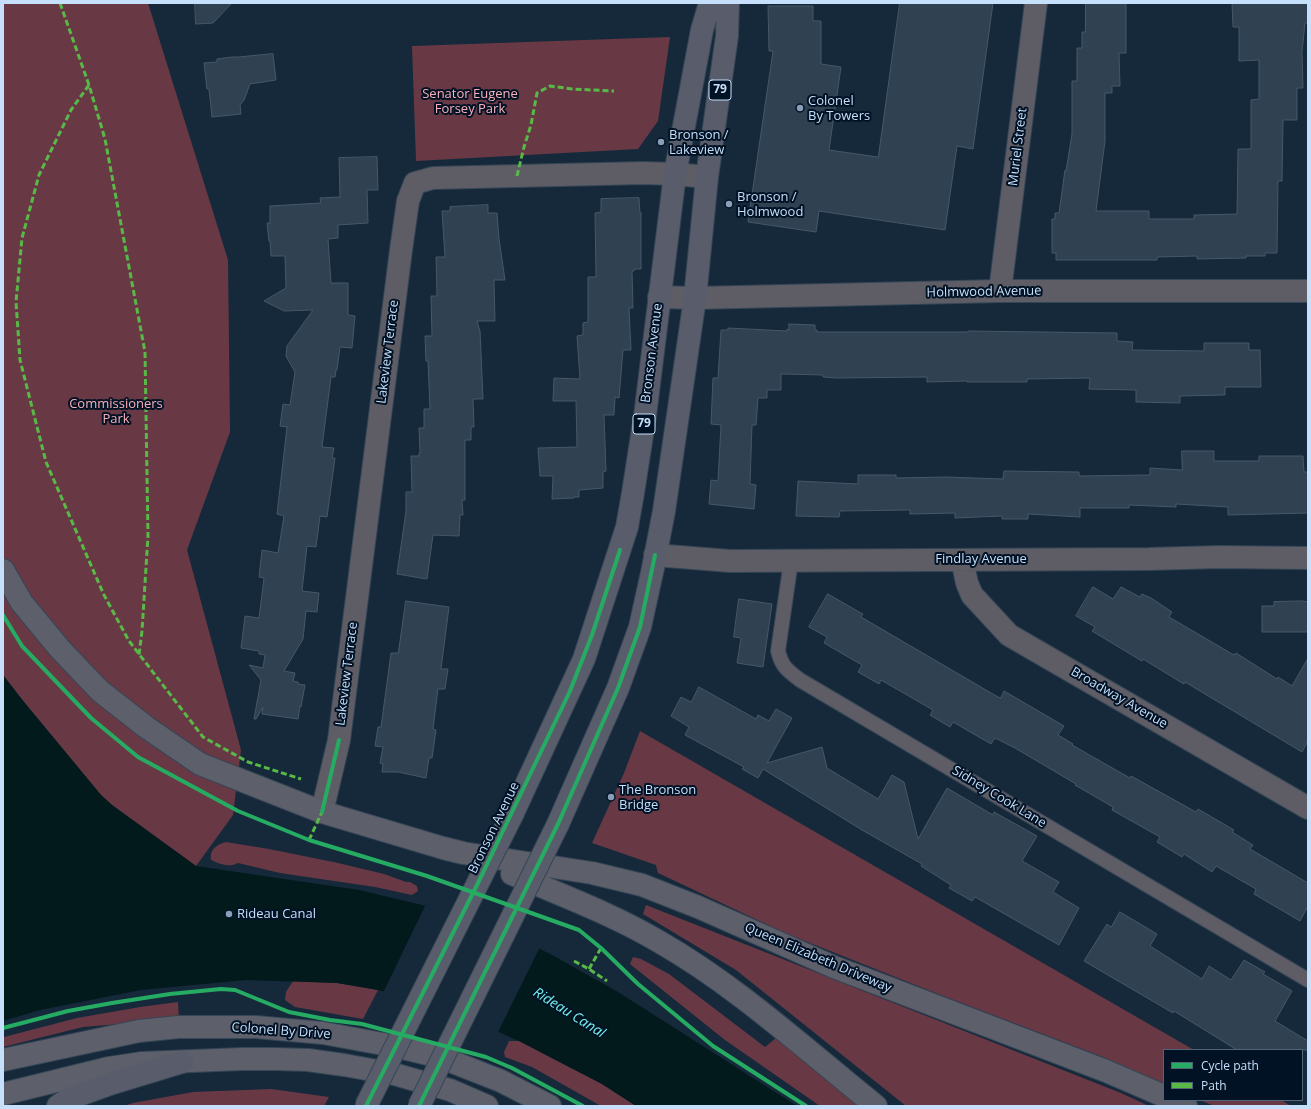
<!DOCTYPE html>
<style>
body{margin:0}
#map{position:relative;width:1311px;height:1109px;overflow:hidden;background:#15293b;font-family:"Open Sans",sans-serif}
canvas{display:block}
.frame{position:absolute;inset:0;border:4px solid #c6dffa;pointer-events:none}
.legend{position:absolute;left:1163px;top:1049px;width:140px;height:52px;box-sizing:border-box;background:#021225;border:1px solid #50647a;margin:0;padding:5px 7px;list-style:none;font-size:12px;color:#c6dffa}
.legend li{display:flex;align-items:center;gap:8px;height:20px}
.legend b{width:20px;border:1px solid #50647a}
</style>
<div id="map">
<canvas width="1311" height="1109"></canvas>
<div class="frame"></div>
<ul class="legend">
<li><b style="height:5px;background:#26ab63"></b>Cycle path</li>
<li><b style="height:5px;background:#58b947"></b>Path</li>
</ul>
</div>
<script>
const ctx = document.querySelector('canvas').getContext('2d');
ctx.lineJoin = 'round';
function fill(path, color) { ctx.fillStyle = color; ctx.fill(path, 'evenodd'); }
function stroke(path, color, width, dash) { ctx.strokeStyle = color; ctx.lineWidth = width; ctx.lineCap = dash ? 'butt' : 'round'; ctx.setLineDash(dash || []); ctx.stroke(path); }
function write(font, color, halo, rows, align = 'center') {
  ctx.font = font + ' "Open Sans",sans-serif'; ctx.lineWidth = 4; ctx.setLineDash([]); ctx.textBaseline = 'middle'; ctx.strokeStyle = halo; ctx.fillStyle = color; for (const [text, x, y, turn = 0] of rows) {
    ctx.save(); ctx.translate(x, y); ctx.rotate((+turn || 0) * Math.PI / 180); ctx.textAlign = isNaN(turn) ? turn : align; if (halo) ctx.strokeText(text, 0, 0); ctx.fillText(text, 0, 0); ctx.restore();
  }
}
const green = new Path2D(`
 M 3,3 L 148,3 L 228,260 L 230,432 L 187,550 L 241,750 L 233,815 L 196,866 L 112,805 L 101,795 L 24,702 L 3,675 Z
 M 670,37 L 658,121 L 638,149 L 416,161 L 412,46 Z
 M 640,731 L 1194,1050 L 1164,1050 L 1164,1084 L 1103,1057 L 938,994 L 785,933 L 658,873 L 656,865 L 592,843 L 624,773 Z
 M 226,842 L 269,849 L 338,863 L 384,874 L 406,882 L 410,882 L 417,886 L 418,891 L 412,895 L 375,887 L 280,873 L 238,863 C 229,868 220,864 211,860 C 209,850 217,844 226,842 Z
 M 646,905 L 1121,1093 L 1149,1106 L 906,1106 L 736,970 L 643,914 Z
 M 633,957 L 641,959 L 669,974 L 765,1047 L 776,1038 L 863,1106 L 820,1106 L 725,1040 L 630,964 Z
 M 293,981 L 337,983 L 378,990 L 363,1019 L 295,1007 L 285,1000 L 286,992 Z
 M 178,1002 L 179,1019 L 83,1027 L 3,1047 L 4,1037 L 77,1018 L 140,1007 Z
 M 509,1041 L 519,1041 L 602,1084 L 636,1106 L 601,1106 L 532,1067 L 505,1057 L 504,1052 Z
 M 271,1089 L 329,1097 L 324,1106 L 123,1106 L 133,1103 L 193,1092 Z
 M 1200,1100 L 1281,1100 L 1291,1106 L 1214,1106 Z`);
const water = new Path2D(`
 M 3,675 L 24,702 L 101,795 L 112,805 L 196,866 L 359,890 L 422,905 L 488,923 L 554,956 L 618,992 L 797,1106 L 636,1106 L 602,1084 L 519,1041 L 444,1008 L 378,990 L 337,983 L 246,980 L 141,990 L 40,1010 L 3,1021 Z`);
const pier = new Path2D(`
 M 426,904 L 489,921 L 540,947 L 497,1034 L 443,1010 L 383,993 Z`);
const building = new Path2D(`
 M 195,3 L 232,3 L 213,23 L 196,24 Z
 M 900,3 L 993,3 L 973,149 L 957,146 L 945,230 L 819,211 L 816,232 L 748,222 L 773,51 L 769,51 L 768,6 L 813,6 L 813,21 L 821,21 L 821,64 L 841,67 L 829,150 L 878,157 Z
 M 1086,3 L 1126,3 L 1126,53 L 1119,53 L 1120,86 L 1112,86 L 1112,93 L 1105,93 L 1105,141 L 1096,211 L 1149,211 L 1149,219 L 1194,219 L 1194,215 L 1237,214 L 1238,152 L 1238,149 L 1251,149 L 1251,100 L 1259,99 L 1259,60 L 1239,61 L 1239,27 L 1233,27 L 1232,3 L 1308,3 L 1308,23 L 1305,23 L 1302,52 L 1303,88 L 1297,88 L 1297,120 L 1283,120 L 1282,181 L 1278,181 L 1277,253 L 1265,253 L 1265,256 L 1246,256 L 1246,258 L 1197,259 L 1197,256 L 1157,257 L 1157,260 L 1056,260 L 1056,253 L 1052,253 L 1052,219 L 1055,219 L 1055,213 L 1059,213 L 1065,170 L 1066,171 L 1072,134 L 1072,81 L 1077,81 L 1077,48 L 1082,48 L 1082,32 L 1085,32 Z
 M 273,54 L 276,80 L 250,84 L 244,100 L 240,105 L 241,114 L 212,117 L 209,89 L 207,89 L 204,63 L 217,62 L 217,59 L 232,57 L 238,57 Z
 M 377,157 L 378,190 L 367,190 L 368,223 L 338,225 L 338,238 L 328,239 L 331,283 L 348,283 L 348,315 L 355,316 L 352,348 L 340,347 L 337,370 L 336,370 L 335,377 L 331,377 L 322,447 L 334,448 L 332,458 L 335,458 L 327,517 L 320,516 L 316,547 L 307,546 L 302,591 L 319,593 L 317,612 L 306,611 L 303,639 L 284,671 L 295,673 L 293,681 L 298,682 L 298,684 L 305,685 L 301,707 L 300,706 L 298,719 L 262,714 L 263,707 L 256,719 L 254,719 L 261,680 L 249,665 L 263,668 L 265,655 L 259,654 L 259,651 L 241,648 L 245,616 L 259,618 L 264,578 L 259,577 L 262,550 L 278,553 L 284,516 L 277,514 L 287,427 L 280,426 L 283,404 L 290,405 L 295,372 L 286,356 L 287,346 L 313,310 L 284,311 L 264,301 L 286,288 L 285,256 L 271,256 L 270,241 L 269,241 L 267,223 L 270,223 L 270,206 L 321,203 L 320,198 L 340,197 L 339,158 Z
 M 639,198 L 640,213 L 641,213 L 641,269 L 634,269 L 634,271 L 632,271 L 633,308 L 629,308 L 631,350 L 623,350 L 619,398 L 615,397 L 614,415 L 604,415 L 606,471 L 603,472 L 603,488 L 579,490 L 579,497 L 574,497 L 574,498 L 552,499 L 553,476 L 540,476 L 538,448 L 577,447 L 576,401 L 553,401 L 554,378 L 580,379 L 577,336 L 583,335 L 583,323 L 588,322 L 588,277 L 596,277 L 595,213 L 601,212 L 601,199 Z
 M 488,205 L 488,213 L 497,213 L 499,239 L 505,280 L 494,280 L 495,321 L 477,321 L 480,331 L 483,399 L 473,399 L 474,427 L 471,427 L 471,440 L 465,440 L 465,500 L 462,500 L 463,515 L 460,515 L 459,536 L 433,535 L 427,579 L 397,574 L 406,511 L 406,492 L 412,492 L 411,456 L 419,456 L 419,453 L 420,453 L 419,428 L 424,428 L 424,409 L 430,409 L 428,361 L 426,361 L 425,336 L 432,336 L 431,296 L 437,296 L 436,257 L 445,257 L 442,211 L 450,211 L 450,207 Z
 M 789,324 L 815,325 L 815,330 L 817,330 L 817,332 L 968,332 L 968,331 L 1117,333 L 1117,341 L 1133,342 L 1132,350 L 1204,351 L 1204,343 L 1249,343 L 1249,350 L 1260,350 L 1261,387 L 1225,387 L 1225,395 L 1180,396 L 1180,403 L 1136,402 L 1136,390 L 1089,389 L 1090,378 L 1027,379 L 1027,382 L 967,382 L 967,381 L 927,382 L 927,377 L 836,378 L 823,377 L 823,375 L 781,374 L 781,390 L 767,390 L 767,398 L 758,398 L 756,425 L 752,425 L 750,484 L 756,485 L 754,509 L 709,504 L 711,480 L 718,481 L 721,425 L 711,424 L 713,378 L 718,378 L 721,330 L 728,330 L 728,328 L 787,331 L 787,329 L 789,330 Z
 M 1182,451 L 1214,451 L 1214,461 L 1259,461 L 1259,456 L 1303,456 L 1304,472 L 1308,472 L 1308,513 L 1228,515 L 1228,507 L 1176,504 L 1176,507 L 1129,505 L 1129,508 L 1080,508 L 1080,517 L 1028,514 L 1028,519 L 1002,519 L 1002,516 L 955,518 L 955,513 L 910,514 L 910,510 L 840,511 L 839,517 L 796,516 L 798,481 L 858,484 L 858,475 L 896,475 L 896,478 L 946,477 L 1003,479 L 1004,471 L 1079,472 L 1079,476 L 1150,475 L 1150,468 L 1182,470 Z
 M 1093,587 L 1113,599 L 1121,587 L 1140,597 L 1142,594 L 1151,598 L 1172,612 L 1169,617 L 1234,655 L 1236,653 L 1277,679 L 1278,677 L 1292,686 L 1308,658 L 1308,741 L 1302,752 L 1185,682 L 1184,684 L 1182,683 L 1143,659 L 1142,661 L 1092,631 L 1095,627 L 1076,616 Z
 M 828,594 L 859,612 L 863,614 L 861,617 L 998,697 L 1001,698 L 1004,691 L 1064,726 L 1058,735 L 1073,744 L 1072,745 L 1130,778 L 1131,776 L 1196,812 L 1198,809 L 1234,830 L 1232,832 L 1253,845 L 1250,849 L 1308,883 L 1308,906 L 1300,921 L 1254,894 L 1256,889 L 1216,866 L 1212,872 L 1184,854 L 1182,857 L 1157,842 L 1160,837 L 1112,810 L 1113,807 L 1075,785 L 1076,784 L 1015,748 L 995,738 L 991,744 L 953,722 L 950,727 L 930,715 L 933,710 L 881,680 L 879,684 L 858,672 L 862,665 L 824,643 L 827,637 L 809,627 Z
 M 739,599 L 772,604 L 763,667 L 737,663 L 741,638 L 734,637 Z
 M 406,601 L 449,607 L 441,669 L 448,669 L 445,689 L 438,689 L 433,729 L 436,730 L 432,758 L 429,758 L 426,778 L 398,772 L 382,772 L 383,764 L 380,763 L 383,747 L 375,746 L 378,727 L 381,727 L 391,653 L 398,653 Z
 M 1303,601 L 1308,602 L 1308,632 L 1262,632 L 1262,606 L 1274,606 L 1274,602 Z
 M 699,687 L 756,719 L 758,715 L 769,721 L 776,709 L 792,718 L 767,763 L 822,747 L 827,768 L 878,799 L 892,775 L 904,782 L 918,839 L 947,788 L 993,815 L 994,812 L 1037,836 L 1022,861 L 1059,882 L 1053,892 L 1079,908 L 1059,945 L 975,897 L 972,901 L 949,888 L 951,885 L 921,866 L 922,864 L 862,830 L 763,769 L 758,778 L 742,769 L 744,767 L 685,735 L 689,727 L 671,716 L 681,697 L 691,702 Z
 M 1120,912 L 1157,934 L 1150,946 L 1202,979 L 1209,966 L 1231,980 L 1244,960 L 1265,972 L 1263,974 L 1292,991 L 1275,1021 L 1308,1041 L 1308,1050 L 1237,1050 L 1174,1011 L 1173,1013 L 1084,961 L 1107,924 L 1111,927 Z`);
const lane = new Path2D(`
 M 791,561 L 778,651 C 782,667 787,670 800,680 L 1308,980`);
const street = new Path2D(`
 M 1000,291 L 1036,3
 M 659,297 L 695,298 L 1000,291 L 1308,291
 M 655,555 L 730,561 L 1149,559 L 1219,557 L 1308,558
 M 962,560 L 967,583 L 972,595 L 1009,635 L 1308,808
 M 322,812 L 339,740 L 401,250 L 408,201 L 415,183 L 433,178 L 643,173 L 675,174 L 707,177`);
const secondary = new Path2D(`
 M 3,570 L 22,603 L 60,649 L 100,691 L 146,727 L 200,764 L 322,812 L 443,848 L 463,853 L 592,873 L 642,885 L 698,907 L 834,967 L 1106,1071 L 1164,1096
 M 512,874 C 561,895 612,914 658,941 C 737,986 805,1049 876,1106
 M 3,1060 L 139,1031 L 179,1027 L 256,1027 L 323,1033 L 399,1047 L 440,1057 L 501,1081 L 550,1106
 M 3,1094 L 109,1068 L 142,1063 L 242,1059 L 275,1059 L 308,1060 L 344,1065 L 394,1074 L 450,1090 L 487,1106
 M 1173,1100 L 1186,1106`);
const primary = new Path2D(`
 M 513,813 L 584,659 L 627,527 L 633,493 L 645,416 L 675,174 L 702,30 L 710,3
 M 558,824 L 618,688 L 640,627 L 653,568 L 664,511 L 695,298 L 707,177 L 727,36 L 728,3
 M 58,1106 L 68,1099 L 113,1083 L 182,1062`);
const primaryBridge = new Path2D(`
 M 366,1106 L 513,813
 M 419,1106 L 558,824`);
const quiet = new Path2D(`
 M 60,3 L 89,85 L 105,139 L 145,352 L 148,536 L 142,631 L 139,655
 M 89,85 L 71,110 L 39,175 L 22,238 L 16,302 L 20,360 L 46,462 L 104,595 L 129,641 L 203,737 L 248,762 L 301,779
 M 517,176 L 524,147 L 531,125 L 537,93 L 550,86 L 572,89 L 614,91
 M 309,840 L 322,812
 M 574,961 L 589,969 L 607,981
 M 589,969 L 601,948`);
const cycleway = new Path2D(`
 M 3,615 L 22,646 L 91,718 L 138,757 L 238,811 L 309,840 L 427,876 L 579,930 L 601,948 L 638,984 L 713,1046 L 806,1106
 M 322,812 L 339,740
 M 3,1028 L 68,1011 L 112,1003 L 170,994 L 221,989 L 235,990 L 289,1012 L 330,1020 L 362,1024 L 486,1057 L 512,1068 L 583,1106
 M 366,1106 L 478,883 L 570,691 L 592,635 L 620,550
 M 419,1106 L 558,824 L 618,688 L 640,627 L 655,555`);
const markers = [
 [800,108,4,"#889fb7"],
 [661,142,4,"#889fb7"],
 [729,204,4,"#889fb7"],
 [611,797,4,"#889fb7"],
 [229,914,4,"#889fb7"]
];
const shields = [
 [720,90,22],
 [644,424,22]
];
const shieldNames = [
 ["79",720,90],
 ["79",644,424]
];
const parkNames = [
 ["Senator Eugene",470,94],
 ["Forsey Park",470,109],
 ["Commissioners",116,404],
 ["Park",116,419]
];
const poiNames = [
 ["Colonel",808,101],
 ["By Towers",808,116],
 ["Bronson /",669,135],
 ["Lakeview",669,150],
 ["Bronson /",737,197],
 ["Holmwood",737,212],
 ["The Bronson",619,790],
 ["Bridge",619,805],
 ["Rideau Canal",237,914]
];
const streetNames = [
 ["Muriel Street",1018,147,-83],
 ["Holmwood Avenue",984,292,-1],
 ["Lakeview Terrace",388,352,-83],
 ["Bronson Avenue",652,353,-83],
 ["Findlay Avenue",981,559],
 ["Lakeview Terrace",347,674,-83],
 ["Broadway Avenue",1119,698,30],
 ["Sidney Cook Lane",999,797,31],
 ["Bronson Avenue",494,828,-64],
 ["Queen Elizabeth Driveway",818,958,23],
 ["Colonel By Drive",281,1031,4]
];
const waterNames = [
 ["Rideau Canal",569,1013,32]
];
fill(green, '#683944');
fill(water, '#021a1b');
fill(pier, '#15293b');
fill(building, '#304152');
stroke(building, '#455869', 1);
stroke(lane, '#354656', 16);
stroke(street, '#354656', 24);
stroke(secondary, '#354656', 24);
stroke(primary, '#354656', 24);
stroke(lane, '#5e5d66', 14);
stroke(street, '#5e5d66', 22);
stroke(secondary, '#5d5f6b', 22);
stroke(primary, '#595d6b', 22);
stroke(primaryBridge, '#354656', 24, []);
stroke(primaryBridge, '#595d6b', 22);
stroke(quiet, '#58b947', 3, [6, 3]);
stroke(cycleway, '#26ab63', 4);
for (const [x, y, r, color] of markers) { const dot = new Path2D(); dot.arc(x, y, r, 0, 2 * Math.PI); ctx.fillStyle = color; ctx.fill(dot); stroke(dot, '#021225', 1.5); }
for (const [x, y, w] of shields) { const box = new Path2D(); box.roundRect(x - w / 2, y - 10, w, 20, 3); ctx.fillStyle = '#021225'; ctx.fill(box); stroke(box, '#c6dffa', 1); }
write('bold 12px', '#c6dffa', null, shieldNames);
write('13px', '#fbafb8', '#021225', parkNames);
write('13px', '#c6dffa', '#021225', poiNames, 'left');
write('13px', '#c6dffa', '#021225', streetNames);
write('italic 14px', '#72f1ea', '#021225', waterNames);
</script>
